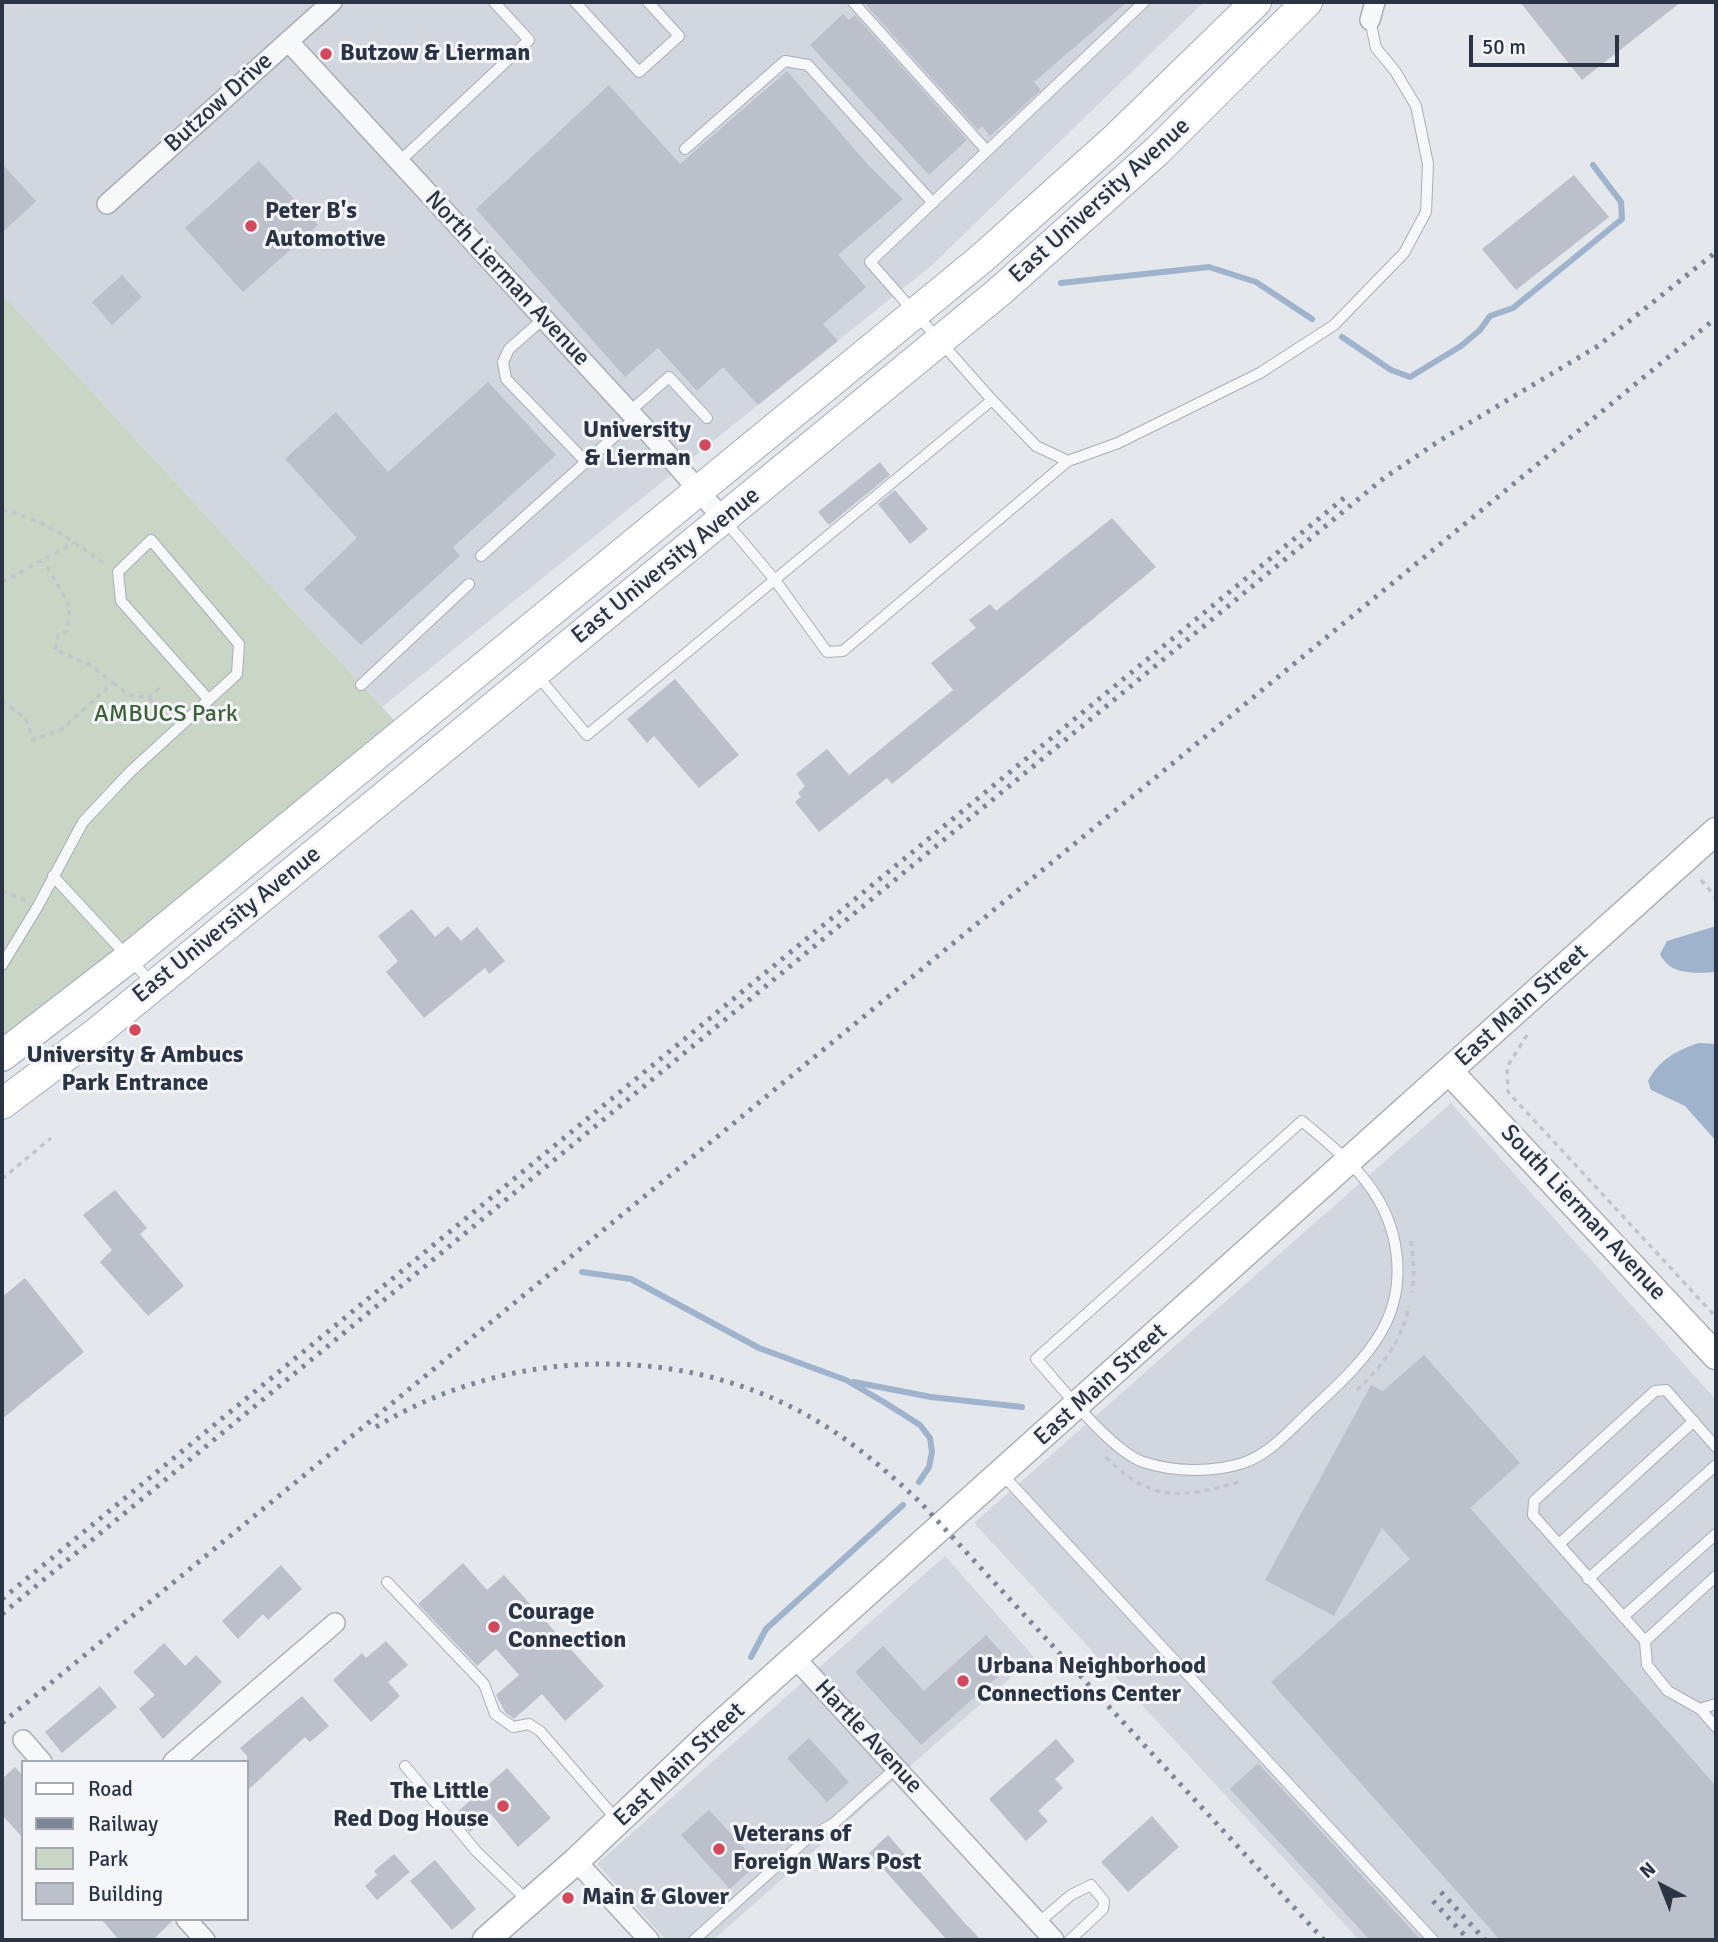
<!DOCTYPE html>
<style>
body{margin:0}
#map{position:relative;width:1718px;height:1942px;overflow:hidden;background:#e4e7ec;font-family:Signika,sans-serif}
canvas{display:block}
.frame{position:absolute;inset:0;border:4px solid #2b3445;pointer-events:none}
.legend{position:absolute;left:21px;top:1760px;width:228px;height:161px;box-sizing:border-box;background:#f4f6f9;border:2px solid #a4a8b1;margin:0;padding:9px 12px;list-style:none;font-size:21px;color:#2b3445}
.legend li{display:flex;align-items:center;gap:14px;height:35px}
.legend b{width:35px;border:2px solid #a4a8b1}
.north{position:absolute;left:1627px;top:1851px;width:70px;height:70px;-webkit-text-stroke:5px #f4f6f9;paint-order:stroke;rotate:318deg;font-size:19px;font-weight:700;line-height:28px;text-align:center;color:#2b3445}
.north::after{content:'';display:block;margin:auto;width:24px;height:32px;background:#2b3445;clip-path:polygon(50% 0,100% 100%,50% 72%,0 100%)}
.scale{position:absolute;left:1469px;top:35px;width:150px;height:32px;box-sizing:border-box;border:4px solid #2b3445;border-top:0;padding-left:9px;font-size:21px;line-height:24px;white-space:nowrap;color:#2b3445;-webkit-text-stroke:5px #f4f6f9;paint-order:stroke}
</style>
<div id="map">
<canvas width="1718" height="1942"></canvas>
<div class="frame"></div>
<ul class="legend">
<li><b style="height:9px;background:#fff"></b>Road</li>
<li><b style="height:9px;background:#7d8696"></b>Railway</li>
<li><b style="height:19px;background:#c9d6c5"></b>Park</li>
<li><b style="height:19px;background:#bbc0ca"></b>Building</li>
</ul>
<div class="north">N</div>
<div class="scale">50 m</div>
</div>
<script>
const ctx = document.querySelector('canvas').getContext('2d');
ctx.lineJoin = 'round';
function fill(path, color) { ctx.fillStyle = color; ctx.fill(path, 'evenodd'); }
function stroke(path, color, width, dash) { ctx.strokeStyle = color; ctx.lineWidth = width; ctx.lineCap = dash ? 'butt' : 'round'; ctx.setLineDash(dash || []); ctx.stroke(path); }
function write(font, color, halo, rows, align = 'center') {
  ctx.font = font + ' Signika,sans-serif'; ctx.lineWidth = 6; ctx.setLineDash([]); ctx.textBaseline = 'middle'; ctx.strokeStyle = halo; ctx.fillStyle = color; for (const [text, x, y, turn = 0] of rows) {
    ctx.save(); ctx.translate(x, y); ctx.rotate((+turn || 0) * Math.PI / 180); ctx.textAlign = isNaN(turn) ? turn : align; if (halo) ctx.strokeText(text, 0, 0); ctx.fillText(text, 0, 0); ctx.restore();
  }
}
const built = new Path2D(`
 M 2,2 L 1204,2 L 931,266 L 382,707 L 2,294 Z
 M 1451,1103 L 1716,1400 L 1716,1940 L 1359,1940 L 974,1523 Z
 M 945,1556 L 1034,1657 L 713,1940 L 666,1940 L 597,1864 Z`);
const green = new Path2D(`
 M 2,294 L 404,731 L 2,1056 Z`);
const water = new Path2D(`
 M 1716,926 L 1716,972 C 1696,973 1670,976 1660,954 L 1667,941 Z
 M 1699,1043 L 1716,1044 L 1716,1141 L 1685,1106 L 1651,1090 L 1648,1081 C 1659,1060 1677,1050 1699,1043 Z`);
const stream = new Path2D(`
 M 1061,283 L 1209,267 L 1256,282 L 1312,319
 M 1342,337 L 1391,370 L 1410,377 L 1461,346 L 1480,330 L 1490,316 L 1513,308 L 1622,219 L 1621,202 L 1593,165
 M 582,1272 L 631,1279 L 759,1348 L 846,1380 L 887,1404 L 920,1425 L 930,1438 L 932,1452 L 929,1467 L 919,1482
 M 854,1382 L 931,1397 L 1022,1407
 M 751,1657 L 766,1629 L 903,1505`);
const building = new Path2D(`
 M 869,2 L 1127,2 L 1034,82 L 1041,90 L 990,136 L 982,126 L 978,130 L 866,5 Z
 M 1520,2 L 1681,2 L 1582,80 Z
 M 843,14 L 849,20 L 855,15 L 967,140 L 929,175 L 810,45 Z
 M 787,71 L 869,166 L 903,199 L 838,255 L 866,287 L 823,324 L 838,341 L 758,405 L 723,367 L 697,391 L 658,348 L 625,377 L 476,209 L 609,85 L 680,164 Z
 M 259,161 L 318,225 L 243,292 L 185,228 Z
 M 2,164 L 36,201 L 2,233 Z
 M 1574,175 L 1609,217 L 1516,290 L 1482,249 Z
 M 122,275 L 142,297 L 112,325 L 92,302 Z
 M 488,382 L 556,455 L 453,547 L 460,556 L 361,645 L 304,589 L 357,538 L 285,459 L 336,412 L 388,472 Z
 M 880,462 L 890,475 L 829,525 L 818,512 Z
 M 895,490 L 928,529 L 910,544 L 878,504 Z
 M 1112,518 L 1156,567 L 892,784 L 887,778 L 819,832 L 795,802 L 801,797 L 798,793 L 805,786 L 796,774 L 827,749 L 849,775 L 953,690 L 931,663 L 976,628 L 969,620 L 990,604 L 996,611 Z
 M 675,679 L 739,755 L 699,788 L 654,736 L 647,743 L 627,719 Z
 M 412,909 L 435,937 L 448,926 L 461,941 L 477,927 L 505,961 L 489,974 L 485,968 L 424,1018 L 386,972 L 398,961 L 378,936 Z
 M 115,1190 L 147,1228 L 140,1234 L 184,1286 L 148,1316 L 100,1262 L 112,1250 L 83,1215 Z
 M 25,1278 L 84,1352 L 2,1419 L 2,1297 Z
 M 1424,1355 L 1520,1463 L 1470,1508 L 1716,1786 L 1716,1940 L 1500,1940 L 1271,1682 L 1410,1559 L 1382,1528 L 1334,1616 L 1265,1580 L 1371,1385 L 1383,1391 Z
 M 463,1563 L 487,1590 L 504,1575 L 604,1686 L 565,1721 L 542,1694 L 514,1719 L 505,1712 L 496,1695 L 519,1675 L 496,1649 L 477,1666 L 418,1604 Z
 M 281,1565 L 302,1589 L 268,1620 L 263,1614 L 238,1639 L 222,1621 Z
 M 986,1635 L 1012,1664 L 921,1745 L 855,1672 L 883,1646 L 924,1691 Z
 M 386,1641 L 408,1665 L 388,1682 L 400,1696 L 371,1722 L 333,1680 L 362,1653 L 366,1658 Z
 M 164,1643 L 185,1666 L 196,1655 L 222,1682 L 163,1739 L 139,1709 L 155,1695 L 133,1672 Z
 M 100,1686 L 117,1707 L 62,1753 L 45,1732 Z
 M 302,1696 L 329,1726 L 310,1742 L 305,1737 L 247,1791 L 247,1756 L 240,1748 Z
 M 809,1738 L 849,1782 L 827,1802 L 787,1758 Z
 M 1056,1739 L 1075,1761 L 1055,1779 L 1063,1788 L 1038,1811 L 1048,1821 L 1026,1841 L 989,1799 Z
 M 1258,1763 L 1421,1940 L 1370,1940 L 1230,1789 Z
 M 15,1767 L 23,1776 L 23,1838 L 2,1815 L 2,1779 Z
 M 507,1768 L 551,1818 L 518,1847 L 491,1814 L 470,1832 L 455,1814 Z
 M 709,1810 L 758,1863 L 730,1889 L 681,1835 Z
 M 1152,1816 L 1179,1847 L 1128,1892 L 1101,1862 Z
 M 888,1835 L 962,1920 L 981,1940 L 947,1940 L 869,1853 Z
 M 394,1854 L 410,1872 L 377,1900 L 365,1886 L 377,1875 L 374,1871 Z
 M 435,1860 L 476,1909 L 452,1930 L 410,1881 Z
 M 101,1919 L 174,1919 L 153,1940 L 119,1940 Z`);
const path = new Path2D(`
 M 2,510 C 44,519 72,541 107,565
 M 2,582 L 74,543
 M 113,683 L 129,695 L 148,698 L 158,705
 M 148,698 L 162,685
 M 2,701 L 26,719 L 33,740 L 62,729 L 113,683 L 90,665 L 55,650 L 58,635 L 67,631 L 70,607 L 44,561
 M 1701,880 L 1715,896 L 1716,906
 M 2,891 L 26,901
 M 1527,1035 L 1507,1067 L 1508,1092 L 1716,1317
 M 2,1179 L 51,1138
 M 1411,1241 L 1414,1272 L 1412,1292
 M 1357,1390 C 1383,1365 1401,1343 1409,1306
 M 1106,1457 C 1152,1504 1183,1498 1242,1481`);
const lane = new Path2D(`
 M 575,2 L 639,72 L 679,36 L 648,2
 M 853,2 L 987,151
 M 685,149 L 785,61 L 808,65 L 933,203
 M 399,162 L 529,40 L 494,2
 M 543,319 L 509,349 L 503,362 L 506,379 L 586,462
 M 992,400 L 1036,446 L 1068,461 L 1118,443 L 1260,373 L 1334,325 L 1404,253 L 1426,212 L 1428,164 L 1416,106 L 1395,71 L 1376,48 L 1370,20
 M 629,412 L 669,377 L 707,418
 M 726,522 L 775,580 L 827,652 L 843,651 L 1068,461
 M 481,556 L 635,418
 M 536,674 L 587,735 L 992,400 L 870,262 L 1144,2
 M 361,685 L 469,584
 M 53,876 L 151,982
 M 2,965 L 38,906 L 83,822 L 130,772 L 237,674 L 239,644 L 151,540 L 118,572 L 121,601 L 209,700
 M 1302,1121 C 1341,1153 1380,1184 1393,1235 C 1414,1320 1361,1363 1306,1415 C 1287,1433 1268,1455 1243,1463 C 1212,1473 1174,1472 1143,1462 C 1110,1450 1061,1386 1036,1359 Z
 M 1002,1474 L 1433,1940
 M 1559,1544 L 1694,1421
 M 1716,1576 L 1645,1641 L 1647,1665 L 1668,1691 L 1700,1709 L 1716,1704
 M 1588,1579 L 1716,1465
 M 387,1582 L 484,1684 L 495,1714 L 513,1727 L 529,1724 L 540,1731 L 616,1819
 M 1623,1617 L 1716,1534
 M 1645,1641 L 1533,1515 L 1534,1501 L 1655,1391 L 1666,1390 L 1716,1447
 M 1700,1709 L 1716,1727
 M 405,1766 L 477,1852 L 529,1902
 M 1038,1923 L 1071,1895 L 1091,1885 L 1104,1901 L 1103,1909 L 1070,1940
 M 694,1940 L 809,1837 L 833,1824 L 896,1768`);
const street = new Path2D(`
 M 1370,20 L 1375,2
 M 288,41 L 650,434 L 723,519
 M 107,204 L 332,2
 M 795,1658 L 1054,1940
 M 23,1740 L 42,1762
 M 173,1762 L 335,1623
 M 576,1861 L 649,1940
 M 186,1919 L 205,1940`);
const secondary = new Path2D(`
 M 1449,1071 L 1716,1356
 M 486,1940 L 576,1861 L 713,1731 L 1716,831`);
const primary = new Path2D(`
 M 2,1056 L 130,957 L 981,259 L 1114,140 L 1256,2
 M 2,1104 L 95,1034 L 999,292 L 1157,151 L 1307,2`);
const rail = new Path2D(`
 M 376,1427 C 509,1346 688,1341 822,1424 C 858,1446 890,1474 921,1503 L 1324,1940
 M 2,1599 L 1344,498
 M 2,1614 L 1384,478 L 1439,441 L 1598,346 L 1716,252
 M 2,1723 L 1716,318
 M 1441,1892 L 1485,1940
 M 1433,1901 L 1469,1940`);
const markers = [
 [326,54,7,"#d1495b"],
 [251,226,7,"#d1495b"],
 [705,445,7,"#d1495b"],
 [135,1030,7,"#d1495b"],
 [494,1627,7,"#d1495b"],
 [963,1681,7,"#d1495b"],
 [503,1806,7,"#d1495b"],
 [719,1849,7,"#d1495b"],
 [568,1898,7,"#d1495b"]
];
const poiNames = [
 ["Butzow & Lierman",340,54],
 ["Peter B's",265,212],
 ["Automotive",265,240],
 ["University",691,431,"right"],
 ["& Lierman",691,459,"right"],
 ["University & Ambucs",135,1056,"center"],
 ["Park Entrance",135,1084,"center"],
 ["Courage",508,1613],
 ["Connection",508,1641],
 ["Urbana Neighborhood",977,1667],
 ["Connections Center",977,1695],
 ["The Little",489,1792,"right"],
 ["Red Dog House",489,1820,"right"],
 ["Veterans of",733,1835],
 ["Foreign Wars Post",733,1863],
 ["Main & Glover",582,1898]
];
const streetNames = [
 ["Butzow Drive",219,103,-42],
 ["East University Avenue",1100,201,-42],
 ["North Lierman Avenue",507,279,47],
 ["East University Avenue",666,566,-39],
 ["East University Avenue",227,925,-39],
 ["East Main Street",1522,1006,-42],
 ["South Lierman Avenue",1583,1213,47],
 ["East Main Street",1101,1385,-42],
 ["Hartle Avenue",868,1737,47],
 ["East Main Street",680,1765,-43]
];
const parkNames = [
 ["AMBUCS Park",166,715]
];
fill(built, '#d2d6de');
fill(green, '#c9d6c5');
fill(water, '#9fb4cc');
stroke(stream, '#9fb4cc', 6);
fill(building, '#bbc0ca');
stroke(lane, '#a9aeb7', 12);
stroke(street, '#a9aeb7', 22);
stroke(secondary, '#a9aeb7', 29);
stroke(primary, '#a3abb8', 32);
stroke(path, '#c2c5cb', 3.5, [5, 5]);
stroke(lane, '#f7f8fa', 10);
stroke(street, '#f7f8fa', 19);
stroke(secondary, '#fff', 26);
stroke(primary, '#fff', 30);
stroke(rail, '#7d8696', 5, [3.5, 7]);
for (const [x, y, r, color] of markers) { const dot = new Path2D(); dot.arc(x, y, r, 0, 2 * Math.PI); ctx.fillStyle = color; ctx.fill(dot); stroke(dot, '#f4f6f9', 2.5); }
write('bold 24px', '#2b3445', '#f4f6f9', poiNames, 'left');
write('24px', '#2b3445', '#f4f6f9', streetNames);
write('24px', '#3f6138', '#f4f6f9', parkNames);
</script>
